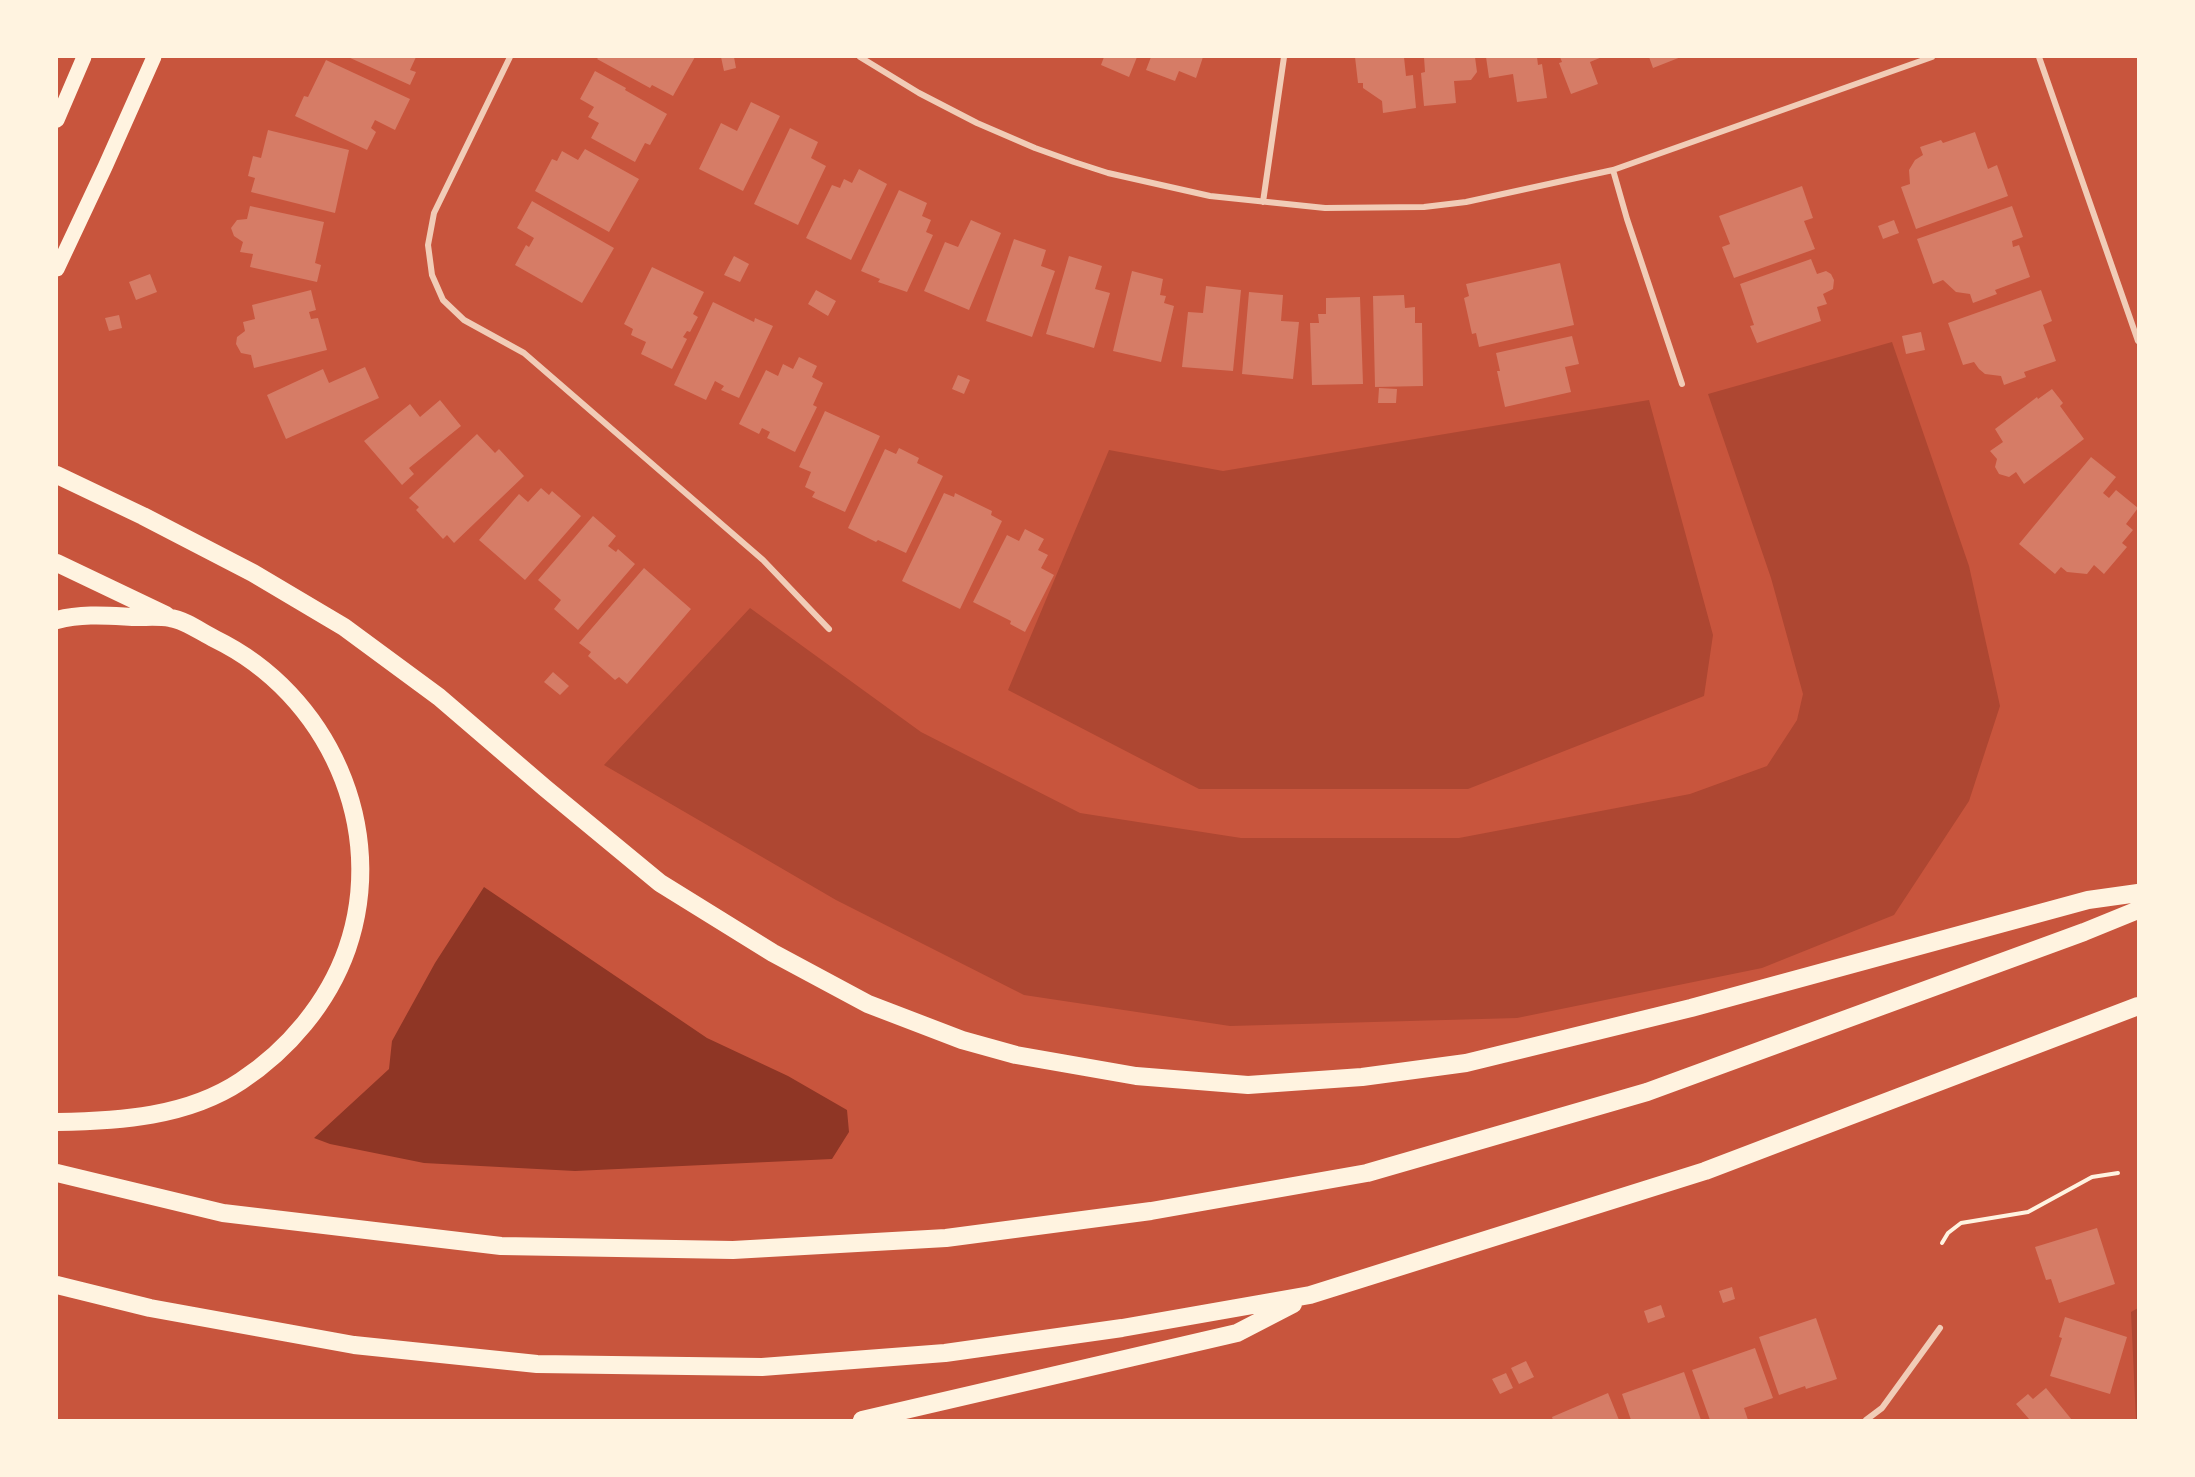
<!DOCTYPE html>
<style>
body{margin:0}
#map{position:relative;width:2195px;height:1477px;overflow:hidden;background:#c8553d;font-family:"Asap Condensed",sans-serif}
canvas{display:block}
.frame{position:absolute;inset:0;border:58px solid #fff3e0;pointer-events:none}
</style>
<div id="map">
<canvas width="2195" height="1477"></canvas>
<div class="frame"></div>
</div>
<script>
const ctx = document.querySelector('canvas').getContext('2d');
ctx.lineJoin = 'round';
function fill(path, color) { ctx.fillStyle = color; ctx.fill(path, 'evenodd'); }
function stroke(path, color, width, dash) { ctx.strokeStyle = color; ctx.lineWidth = width; ctx.lineCap = dash ? 'butt' : 'round'; ctx.setLineDash(dash || []); ctx.stroke(path); }
const green = new Path2D(`
 M 1892,342 L 1969,566 L 2000,706 L 1969,801 L 1894,915 L 1762,968 L 1517,1018 L 1230,1026 L 1024,995 L 836,900 L 604,765 L 750,608 L 921,732 L 1080,813 L 1241,838 L 1459,838 L 1690,794 L 1767,766 L 1797,720 L 1803,694 L 1771,578 L 1708,394 Z
 M 1649,400 L 1713,635 L 1704,696 L 1468,789 L 1199,789 L 1008,690 L 1109,450 L 1223,471 Z
 M 2138,1308 L 2138,1420 L 2136,1420 L 2131,1312 Z`);
const water = new Path2D(`
 M 484,887 L 707,1038 L 788,1076 L 847,1110 L 849,1132 L 832,1159 L 575,1171 L 424,1163 L 330,1144 L 314,1138 L 389,1069 L 392,1041 L 435,963 Z`);
const building = new Path2D(`
 M 348,57 L 416,57 L 410,70 L 416,72 L 410,85 Z
 M 599,57 L 695,57 L 673,96 L 652,85 L 650,88 L 597,59 Z
 M 721,57 L 734,57 L 736,68 L 724,71 Z
 M 1104,57 L 1137,57 L 1129,77 L 1101,65 Z
 M 1151,57 L 1203,57 L 1196,78 L 1179,71 L 1175,81 L 1146,70 Z
 M 1355,57 L 1404,57 L 1406,76 L 1413,75 L 1416,108 L 1383,113 L 1382,101 L 1363,88 L 1363,83 L 1358,83 Z
 M 1424,57 L 1475,57 L 1477,72 L 1471,80 L 1454,81 L 1456,103 L 1424,106 L 1421,73 L 1425,72 Z
 M 1486,57 L 1537,57 L 1538,65 L 1542,64 L 1547,98 L 1517,102 L 1513,74 L 1489,78 Z
 M 1560,57 L 1602,57 L 1590,62 L 1598,84 L 1571,94 L 1559,63 L 1562,62 Z
 M 1649,57 L 1681,57 L 1653,68 Z
 M 326,60 L 410,99 L 395,130 L 375,120 L 371,128 L 376,132 L 367,150 L 295,116 L 304,96 L 308,97 Z
 M 595,71 L 626,88 L 625,90 L 667,114 L 650,145 L 645,143 L 635,162 L 591,138 L 599,123 L 588,117 L 594,107 L 580,99 Z
 M 751,102 L 780,116 L 743,191 L 699,169 L 721,123 L 737,131 Z
 M 790,128 L 818,142 L 811,158 L 826,166 L 798,225 L 754,204 Z
 M 268,130 L 349,150 L 335,213 L 251,192 L 255,178 L 248,176 L 253,156 L 261,158 Z
 M 1975,132 L 1988,169 L 1997,165 L 2008,196 L 1916,229 L 1901,187 L 1910,184 L 1909,170 L 1915,160 L 1923,155 L 1920,147 L 1941,140 L 1943,143 Z
 M 585,149 L 639,179 L 609,232 L 535,191 L 552,159 L 557,161 L 562,151 L 578,160 Z
 M 859,169 L 887,184 L 851,260 L 806,238 L 832,185 L 840,188 L 844,179 L 852,183 Z
 M 1802,186 L 1813,218 L 1804,221 L 1815,249 L 1734,278 L 1722,247 L 1730,244 L 1719,216 Z
 M 899,190 L 927,203 L 922,216 L 931,220 L 926,232 L 933,235 L 907,292 L 878,282 L 880,279 L 861,271 Z
 M 532,201 L 614,248 L 582,303 L 515,265 L 526,245 L 529,247 L 534,238 L 517,228 Z
 M 250,206 L 324,222 L 315,263 L 321,265 L 317,282 L 250,267 L 253,254 L 240,252 L 243,242 L 234,236 L 231,228 L 237,220 L 247,219 Z
 M 2012,206 L 2023,237 L 2012,241 L 2013,247 L 2019,245 L 2030,277 L 1995,290 L 1997,294 L 1973,303 L 1970,294 L 1956,292 L 1943,280 L 1933,284 L 1917,239 Z
 M 971,220 L 1001,233 L 969,310 L 924,291 L 945,242 L 958,247 Z
 M 1894,220 L 1899,233 L 1883,239 L 1878,226 Z
 M 1014,239 L 1046,250 L 1041,266 L 1055,271 L 1032,337 L 986,321 Z
 M 734,256 L 749,264 L 740,282 L 724,275 Z
 M 1069,256 L 1102,266 L 1095,289 L 1110,293 L 1094,348 L 1046,334 Z
 M 1811,259 L 1817,274 L 1826,271 L 1831,274 L 1834,280 L 1833,289 L 1823,294 L 1827,304 L 1817,307 L 1821,321 L 1757,343 L 1750,326 L 1754,325 L 1740,284 Z
 M 1560,263 L 1574,325 L 1479,347 L 1476,333 L 1472,334 L 1464,298 L 1469,296 L 1466,284 Z
 M 652,267 L 704,292 L 693,314 L 698,317 L 690,332 L 687,331 L 683,337 L 687,339 L 672,369 L 641,354 L 646,342 L 631,335 L 633,329 L 624,324 Z
 M 1132,271 L 1163,279 L 1160,295 L 1166,296 L 1164,303 L 1174,306 L 1161,362 L 1113,351 Z
 M 150,274 L 157,292 L 136,300 L 129,282 Z
 M 1206,286 L 1241,290 L 1233,371 L 1182,367 L 1188,312 L 1203,313 Z
 M 311,290 L 316,310 L 309,312 L 311,319 L 318,318 L 327,350 L 254,368 L 251,355 L 241,353 L 236,344 L 237,337 L 245,331 L 243,322 L 255,319 L 252,305 Z
 M 816,290 L 836,301 L 828,316 L 808,304 Z
 M 2041,290 L 2052,321 L 2043,325 L 2056,361 L 2024,372 L 2026,377 L 2004,385 L 2001,376 L 1985,374 L 1979,369 L 1974,362 L 1963,365 L 1948,323 Z
 M 1249,292 L 1283,295 L 1281,321 L 1299,322 L 1293,379 L 1242,374 Z
 M 1404,295 L 1405,308 L 1415,307 L 1415,323 L 1422,323 L 1423,386 L 1375,387 L 1373,296 Z
 M 1360,297 L 1363,384 L 1312,385 L 1310,323 L 1319,323 L 1318,314 L 1326,314 L 1326,298 Z
 M 713,302 L 754,322 L 755,318 L 773,326 L 739,398 L 721,390 L 724,386 L 715,381 L 706,400 L 674,385 Z
 M 119,315 L 122,328 L 109,331 L 105,318 Z
 M 1921,332 L 1925,350 L 1906,354 L 1902,336 Z
 M 1572,336 L 1579,364 L 1565,367 L 1571,392 L 1505,407 L 1497,371 L 1500,371 L 1496,353 Z
 M 799,357 L 817,366 L 812,377 L 823,383 L 813,405 L 817,407 L 795,452 L 767,438 L 770,432 L 762,428 L 759,434 L 739,424 L 766,370 L 778,376 L 783,364 L 793,369 Z
 M 365,367 L 379,398 L 286,439 L 267,395 L 323,369 L 329,383 Z
 M 958,375 L 970,380 L 964,394 L 952,389 Z
 M 1379,388 L 1397,389 L 1396,403 L 1378,403 Z
 M 2052,389 L 2063,403 L 2060,406 L 2084,439 L 2024,484 L 2016,472 L 2009,477 L 1999,474 L 1995,467 L 1997,459 L 1990,451 L 2003,442 L 1995,429 L 2037,397 L 2038,399 Z
 M 440,400 L 461,426 L 409,468 L 414,474 L 402,485 L 364,441 L 410,404 L 420,417 Z
 M 825,411 L 880,436 L 845,512 L 812,497 L 815,492 L 805,487 L 811,472 L 799,467 Z
 M 477,434 L 495,453 L 499,449 L 524,476 L 454,543 L 447,535 L 443,539 L 416,510 L 419,507 L 409,498 Z
 M 899,448 L 919,458 L 917,463 L 943,476 L 906,553 L 878,540 L 876,542 L 848,528 L 885,449 L 896,454 Z
 M 2091,457 L 2116,477 L 2103,493 L 2109,498 L 2116,490 L 2138,508 L 2126,524 L 2133,530 L 2122,543 L 2127,547 L 2104,574 L 2094,565 L 2087,574 L 2067,572 L 2061,567 L 2055,574 L 2019,544 Z
 M 541,488 L 549,495 L 552,491 L 581,516 L 525,580 L 479,540 L 519,494 L 528,502 Z
 M 944,493 L 954,497 L 955,493 L 992,511 L 991,515 L 1002,521 L 960,609 L 902,581 Z
 M 593,516 L 616,536 L 608,546 L 616,552 L 618,549 L 635,564 L 578,630 L 554,609 L 561,600 L 538,580 Z
 M 1025,529 L 1044,539 L 1038,550 L 1048,555 L 1041,568 L 1054,575 L 1025,632 L 1010,624 L 1011,621 L 973,602 L 1007,535 L 1019,541 Z
 M 644,568 L 691,609 L 627,684 L 619,677 L 615,680 L 588,656 L 591,652 L 579,643 Z
 M 553,672 L 569,686 L 560,695 L 544,682 Z
 M 2097,1228 L 2115,1284 L 2059,1303 L 2051,1279 L 2046,1280 L 2035,1247 Z
 M 1732,1287 L 1735,1299 L 1723,1303 L 1719,1291 Z
 M 1661,1305 L 1665,1317 L 1648,1323 L 1644,1311 Z
 M 2065,1317 L 2127,1337 L 2110,1394 L 2050,1376 L 2062,1338 L 2059,1337 Z
 M 1816,1318 L 1837,1379 L 1806,1389 L 1805,1386 L 1779,1395 L 1759,1337 Z
 M 1755,1348 L 1773,1398 L 1744,1408 L 1748,1420 L 1710,1420 L 1692,1370 Z
 M 1526,1361 L 1534,1377 L 1519,1384 L 1511,1368 Z
 M 1684,1372 L 1701,1420 L 1631,1420 L 1622,1394 Z
 M 1506,1373 L 1513,1388 L 1500,1394 L 1492,1379 Z
 M 2046,1388 L 2072,1420 L 2027,1420 L 2029,1419 L 2016,1404 L 2028,1394 L 2033,1399 Z
 M 1608,1393 L 1619,1420 L 1553,1420 L 1552,1417 Z`);
const path = new Path2D(`
 M 1942,1243 L 1948,1233 L 1961,1223 L 2028,1212 L 2092,1177 L 2118,1173`);
const minor = new Path2D(`
 M 510,57 L 434,213 L 428,245 L 432,275 L 443,300 L 464,320 L 524,353 L 763,560 L 829,629
 M 860,57 L 919,93 L 977,123 L 1035,148 L 1074,162 L 1108,173 L 1210,196 L 1325,208 L 1424,207 L 1466,202 L 1613,170 L 1932,57
 M 2039,57 L 2138,341
 M 1613,170 L 1627,219 L 1682,384
 M 1263,202 L 1284,57
 M 1866,1420 L 1882,1408 L 1940,1328`);
const primary = new Path2D(`
 M 57,120 L 84,57
 M 57,269 L 105,167 L 154,57`);
const motorway = new Path2D(`
 M 57,475 L 143,516 L 253,573 L 344,627 L 439,697 L 545,788 L 660,883 L 773,953 L 868,1004 L 962,1040 L 1016,1055 L 1136,1076 L 1248,1085 L 1362,1077 L 1466,1063 L 1691,1008 L 2088,900 L 2138,893
 M 57,563 L 166,615
 M 57,620 C 84,613 111,616 138,617 C 148,617 160,616 170,618 C 185,620 201,632 215,639 C 328,694 389,828 347,949 C 328,1003 288,1050 241,1081 C 187,1117 119,1121 57,1122
 M 57,1173 L 223,1213 L 501,1246 L 733,1250 L 946,1238 L 1151,1211 L 1367,1173 L 1647,1092 L 2084,932 L 2138,910
 M 57,1285 L 150,1308 L 354,1345 L 537,1364 L 762,1367 L 945,1353 L 1122,1328 L 1310,1295 L 1705,1171 L 2138,1006
 M 862,1420 L 1237,1333 L 1293,1304`);
fill(green, '#ae4732');
fill(water, '#8f3625');
fill(building, '#d67c66');
stroke(path, '#fff3e0', 4);
stroke(minor, '#f1ccb7', 6);
stroke(primary, '#fff3e0', 15);
stroke(motorway, '#fff3e0', 18);
</script>
